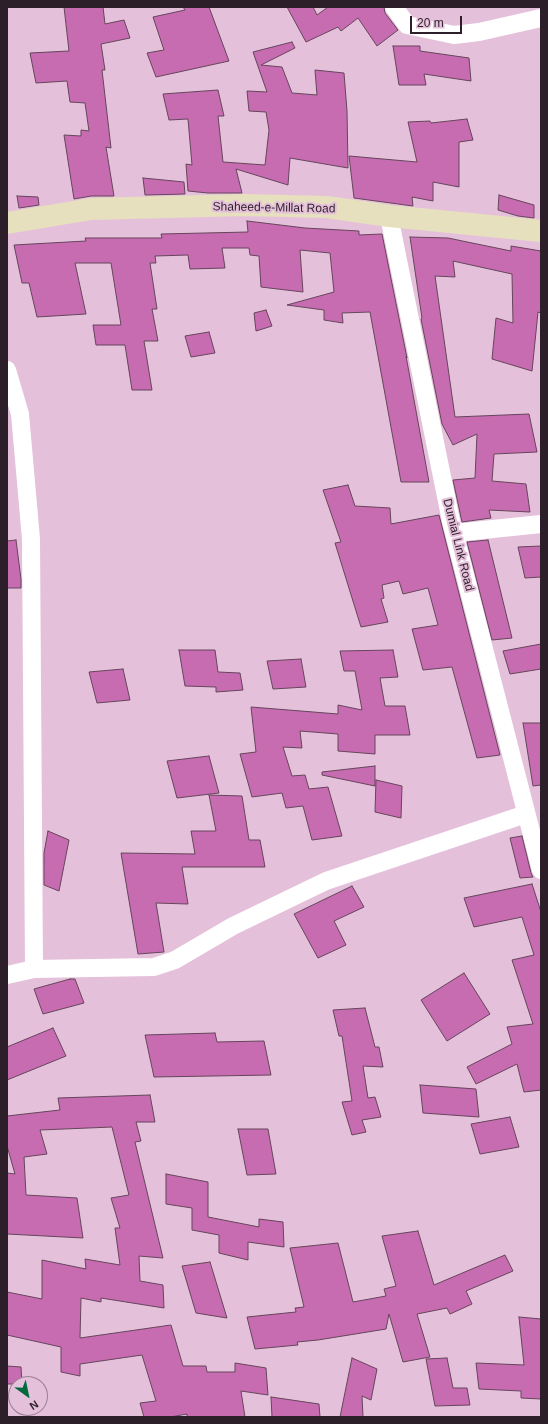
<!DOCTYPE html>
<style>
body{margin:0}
#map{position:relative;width:548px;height:1424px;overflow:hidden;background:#e5c0da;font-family:Arial,sans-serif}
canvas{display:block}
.frame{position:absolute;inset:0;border:8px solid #2d1f29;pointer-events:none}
.north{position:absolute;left:8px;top:1376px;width:40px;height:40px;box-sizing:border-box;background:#e5c0da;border:1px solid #9b8093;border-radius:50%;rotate:147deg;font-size:11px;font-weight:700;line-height:16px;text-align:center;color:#2d1f29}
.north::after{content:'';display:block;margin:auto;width:14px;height:18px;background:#01693e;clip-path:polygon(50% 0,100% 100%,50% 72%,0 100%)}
.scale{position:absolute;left:410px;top:16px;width:52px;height:18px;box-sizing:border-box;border:2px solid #2d1f29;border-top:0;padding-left:5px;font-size:12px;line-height:14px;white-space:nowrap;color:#2d1f29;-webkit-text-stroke:3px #e5c0da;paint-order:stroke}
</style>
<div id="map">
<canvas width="548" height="1424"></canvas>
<div class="frame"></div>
<div class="north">N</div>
<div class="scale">20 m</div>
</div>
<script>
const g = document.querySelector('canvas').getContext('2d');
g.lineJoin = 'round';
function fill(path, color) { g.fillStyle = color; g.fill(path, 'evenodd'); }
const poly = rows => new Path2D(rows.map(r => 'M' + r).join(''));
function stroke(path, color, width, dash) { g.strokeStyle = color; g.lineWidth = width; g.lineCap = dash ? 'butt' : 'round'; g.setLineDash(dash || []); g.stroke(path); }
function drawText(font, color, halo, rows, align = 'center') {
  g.font = font + ' Arial,sans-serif'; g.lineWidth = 4; g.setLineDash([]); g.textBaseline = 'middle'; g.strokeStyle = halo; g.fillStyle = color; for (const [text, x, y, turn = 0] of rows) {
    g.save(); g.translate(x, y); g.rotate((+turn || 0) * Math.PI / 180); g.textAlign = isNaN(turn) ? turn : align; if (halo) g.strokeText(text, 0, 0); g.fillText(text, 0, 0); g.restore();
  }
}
const building = poly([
 [64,7,103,7,105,24,124,20,130,38,101,44,105,70,102,70,111,148,106,147,114,196,91,196,74,199,64,135,81,136,81,130,89,131,85,103,70,102,67,81,36,83,30,53,69,51,64,7],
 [183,7,209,7,229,61,156,77,147,53,164,50,153,17,185,10,183,7],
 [287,7,313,7,317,15,328,7,384,7,385,13,398,30,377,46,358,18,341,31,338,27,306,42,287,7],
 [292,42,295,48,261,65,282,67,292,93,317,95,315,70,344,73,347,111,348,168,290,158,288,185,236,169,242,193,208,193,188,191,186,164,192,165,188,119,169,120,163,94,218,90,224,116,218,116,223,162,265,165,269,130,266,112,249,111,247,91,267,92,253,52,292,42],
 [393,46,420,46,420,51,469,58,471,81,424,74,426,85,399,85,393,46],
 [467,119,473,140,459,142,459,187,433,182,433,201,412,197,413,206,354,198,349,156,417,162,408,122,430,121,431,123,467,119],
 [143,178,184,182,185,194,145,195,143,178],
 [499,195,534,205,534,218,518,216,498,210,499,195],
 [17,196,38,197,39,205,19,208,17,196],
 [247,221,305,228,359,231,359,235,382,234,407,358,406,356,429,482,401,482,370,312,342,313,343,323,324,320,324,310,287,305,334,292,330,253,300,250,303,292,261,287,259,256,250,255,249,248,222,248,225,268,190,269,188,255,155,256,156,263,150,263,157,309,152,309,158,341,144,341,152,390,132,390,125,345,96,345,93,325,121,325,111,263,75,263,86,314,37,317,29,283,22,283,14,245,86,241,85,238,162,238,161,234,248,232,247,221],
 [410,237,448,238,511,251,511,246,541,251,541,313,538,312,532,371,492,359,496,318,513,323,512,274,453,261,455,277,435,276,455,417,529,414,537,452,494,454,492,481,526,484,530,512,489,510,491,518,462,522,453,480,475,478,477,434,453,445,442,424,421,319,422,318,410,237],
 [266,310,272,326,256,331,254,313,266,310],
 [209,332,215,353,191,357,185,336,209,332],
 [348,485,355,506,390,508,391,524,439,515,500,755,477,758,452,667,423,670,412,629,438,625,428,588,403,594,399,581,382,585,384,598,381,599,388,622,361,627,335,543,341,542,323,490,348,485],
 [16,540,21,579,21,588,7,588,7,541,16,540],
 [488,540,512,638,492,640,467,542,488,540],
 [541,546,541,577,525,578,518,547,541,546],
 [541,644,541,669,510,674,503,651,541,644],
 [179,650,215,650,218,672,240,673,243,690,216,692,216,687,185,686,179,650],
 [393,650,398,677,380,678,385,706,405,706,410,735,375,735,375,754,338,751,338,734,300,731,302,748,283,747,292,776,305,775,309,789,328,787,342,836,312,840,303,806,286,808,282,793,252,797,240,754,256,752,251,707,338,714,338,705,362,710,355,671,344,671,340,651,393,650],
 [301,659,306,687,273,689,267,661,301,659],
 [123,669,130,700,97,703,89,672,123,669],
 [523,723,541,723,541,785,533,786,523,723],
 [209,756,219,793,177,798,167,761,209,756],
 [375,766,375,786,322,775,322,772,375,766],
 [376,780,402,786,401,818,375,812,376,780],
 [209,795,242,796,249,840,260,840,265,867,182,867,188,904,156,903,164,952,138,954,121,853,195,854,191,831,216,831,209,795],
 [48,831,69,840,59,891,44,885,44,853,48,831],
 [522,836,531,873,533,877,520,878,510,838,522,836],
 [532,884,541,912,541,1090,524,1092,517,1064,476,1084,467,1067,512,1044,507,1027,533,1024,512,960,534,955,522,917,474,927,464,898,532,884],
 [352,886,364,907,334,921,346,945,318,958,294,914,352,886],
 [464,973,490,1014,447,1041,421,1000,464,973],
 [70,979,75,979,84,1003,43,1014,34,989,70,979],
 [365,1008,375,1047,379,1047,383,1067,363,1066,368,1098,375,1097,381,1117,362,1120,366,1132,352,1135,342,1102,352,1101,342,1036,339,1036,333,1010,365,1008],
 [53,1028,66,1056,7,1080,7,1047,53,1028],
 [215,1033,217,1042,264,1041,271,1075,154,1077,145,1035,215,1033],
 [420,1085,476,1089,479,1117,423,1113,420,1085],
 [150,1095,155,1122,136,1122,141,1141,135,1142,163,1258,139,1256,140,1281,163,1285,164,1308,101,1298,101,1302,81,1298,80,1338,171,1325,183,1366,206,1366,207,1372,235,1372,235,1363,266,1368,268,1395,241,1391,245,1417,187,1417,187,1414,170,1417,144,1417,140,1403,156,1401,142,1355,80,1364,80,1376,61,1372,61,1347,7,1335,7,1292,42,1299,42,1260,86,1269,85,1259,120,1265,115,1228,120,1228,111,1198,129,1195,112,1127,40,1130,47,1154,24,1157,26,1195,77,1198,83,1238,7,1234,7,1173,15,1174,7,1146,7,1116,60,1110,58,1098,150,1095],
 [510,1117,519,1147,480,1154,471,1124,510,1117],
 [238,1129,268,1129,276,1174,247,1175,238,1129],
 [166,1174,208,1182,208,1217,259,1227,259,1219,283,1222,284,1247,248,1242,248,1260,219,1253,219,1235,192,1230,192,1208,166,1204,166,1174],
 [418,1231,434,1285,505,1255,513,1271,466,1291,472,1304,450,1314,447,1308,417,1314,430,1357,403,1362,389,1314,386,1329,318,1340,297,1342,298,1345,255,1349,247,1317,296,1312,295,1308,304,1307,290,1248,338,1243,353,1302,386,1296,384,1289,396,1286,382,1236,418,1231],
 [210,1262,227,1318,196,1313,182,1266,210,1262],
 [519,1317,541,1319,541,1399,521,1398,521,1391,479,1389,476,1363,524,1365,519,1317],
 [352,1358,377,1369,371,1400,362,1396,363,1417,340,1417,352,1358],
 [447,1358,453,1388,467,1388,470,1405,435,1406,426,1359,447,1358],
 [7,1366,21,1367,22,1384,7,1384,7,1366],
 [271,1397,319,1404,320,1417,272,1417,271,1397]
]);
fill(building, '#c86cb1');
stroke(building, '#64455b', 1);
stroke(poly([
 [394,7,407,25,454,35,479,32,541,18],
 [389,216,451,521,541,870],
 [7,370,20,414,31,539,34,969],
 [454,533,541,524],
 [7,975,34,969,154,967,175,960,233,926,326,881,526,814]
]), '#fff', 18);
stroke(poly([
 [7,223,91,209,245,205,327,207,389,216,541,231]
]), '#e7e0be', 22);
drawText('12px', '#2d1f29', '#e5c0da', [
 ["Shaheed-e-Millat Road",274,208,1],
 ["Dumial Link Road",458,545,76]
]);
</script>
